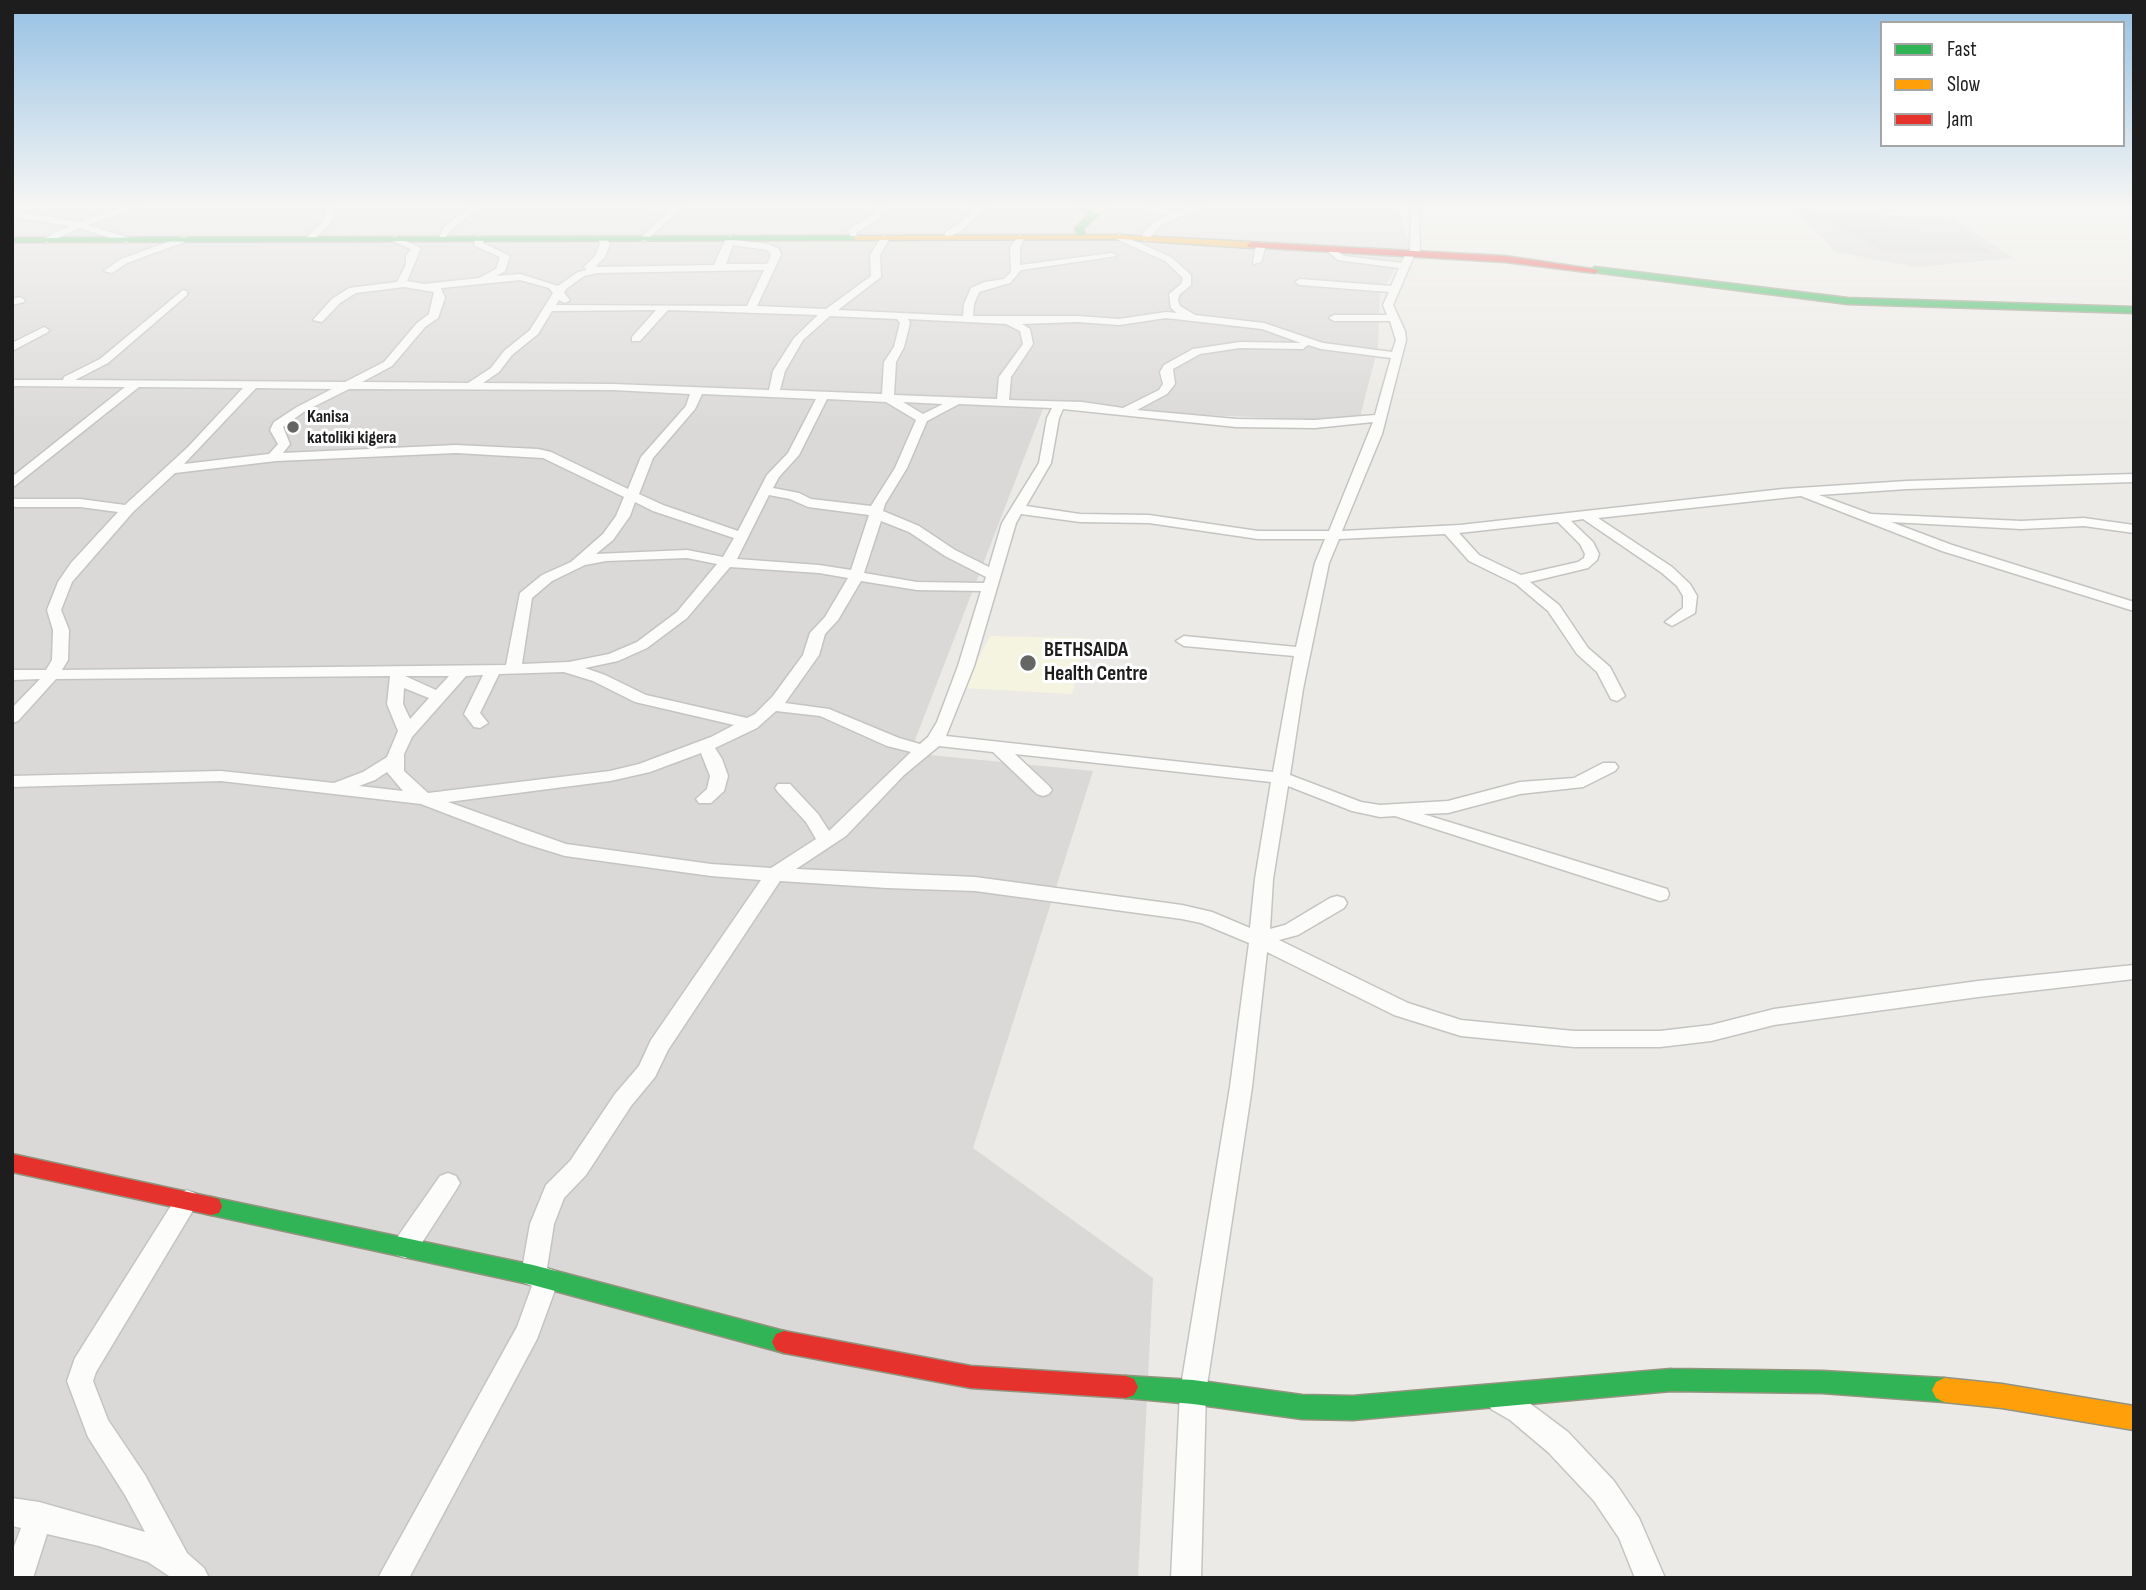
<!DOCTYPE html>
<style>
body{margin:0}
#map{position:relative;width:2146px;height:1590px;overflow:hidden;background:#eceae6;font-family:"Sofia Sans Condensed",sans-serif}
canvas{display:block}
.frame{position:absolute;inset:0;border:14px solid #1d1d1d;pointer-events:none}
.legend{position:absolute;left:1880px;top:21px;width:245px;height:126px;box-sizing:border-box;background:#fff;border:2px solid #a5a5a5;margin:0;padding:9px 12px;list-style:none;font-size:21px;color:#1d1d1d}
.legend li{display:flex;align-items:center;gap:14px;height:35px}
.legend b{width:35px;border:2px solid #a5a5a5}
</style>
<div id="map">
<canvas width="2146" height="1590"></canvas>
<div class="frame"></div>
<ul class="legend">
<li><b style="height:9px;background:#30b455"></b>Fast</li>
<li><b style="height:9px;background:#ff9f0a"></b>Slow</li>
<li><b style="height:9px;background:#e5322d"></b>Jam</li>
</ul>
</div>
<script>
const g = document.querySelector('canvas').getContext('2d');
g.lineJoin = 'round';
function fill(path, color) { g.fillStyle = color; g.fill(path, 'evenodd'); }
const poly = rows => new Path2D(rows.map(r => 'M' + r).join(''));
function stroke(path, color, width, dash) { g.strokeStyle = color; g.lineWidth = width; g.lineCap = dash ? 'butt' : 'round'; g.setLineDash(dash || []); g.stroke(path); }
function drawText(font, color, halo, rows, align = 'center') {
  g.font = font + ' "Sofia Sans Condensed",sans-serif'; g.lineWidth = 6; g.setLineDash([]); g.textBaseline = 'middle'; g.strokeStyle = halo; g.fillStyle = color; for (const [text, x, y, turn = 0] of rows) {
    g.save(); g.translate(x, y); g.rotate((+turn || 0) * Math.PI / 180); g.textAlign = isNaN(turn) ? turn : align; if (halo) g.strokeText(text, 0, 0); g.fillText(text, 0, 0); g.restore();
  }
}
fill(poly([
 [12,207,1397,207,1411,246,1380,293,1378,347,1359,421,1043,409,910,753,1093,771,973,1148,1153,1278,1138,1578,12,1578],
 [1792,207,1954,220,2014,258,1916,267,1835,252]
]), '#dbd9d7');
fill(poly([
 [990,636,1086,638,1072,694,963,688]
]), '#f5f4e1');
fill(poly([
 [1874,216,1890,227,1910,226,1921,233,1960,233,1993,253,1883,252,1858,235,1848,235,1822,217]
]), '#d2d0cd');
const street = poly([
 [125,207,137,207,88,225,129,238,131,240,126,243,80,228,47,243,42,240,44,238,70,226,12,217,12,211,79,222,125,207],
 [328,207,336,207,331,222,313,241,307,241,307,237,323,221,328,207],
 [470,207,479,207,450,231,443,241,437,241,444,227,470,207],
 [645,207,684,207,644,242,639,239,641,237,670,211,649,210,645,207],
 [876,207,884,207,879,218,856,233,858,240,852,240,848,230,872,215,876,207],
 [976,207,985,207,964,229,951,236,945,236,945,232,958,225,976,207],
 [1100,207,1111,207,1093,215,1089,212,1100,207],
 [1148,207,1178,212,1191,207,1202,207,1161,225,1146,242,1141,239,1144,232,1155,221,1170,215,1148,210,1148,207],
 [1411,207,1419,207,1420,254,1414,256,1393,305,1405,331,1406,340,1382,434,1342,531,1460,525,1783,489,1907,481,2134,474,2134,482,1907,489,1819,495,1871,514,2021,521,2084,518,2134,525,2134,533,2084,526,2021,529,1891,522,1952,545,2134,602,2134,611,1942,551,1801,496,1598,518,1672,567,1690,584,1697,596,1695,613,1672,626,1665,622,1683,608,1683,596,1677,586,1662,573,1583,519,1571,521,1593,542,1599,554,1597,560,1588,568,1530,582,1559,605,1588,648,1610,667,1625,696,1617,701,1611,699,1597,672,1577,654,1548,611,1516,584,1469,561,1445,534,1339,539,1329,563,1303,689,1290,775,1361,802,1380,805,1448,801,1520,782,1574,778,1603,763,1615,763,1618,767,1615,771,1583,787,1520,794,1448,813,1423,814,1667,889,1669,894,1667,899,1660,901,1395,816,1380,817,1352,811,1288,786,1273,879,1270,929,1285,925,1330,898,1337,896,1344,898,1347,903,1344,908,1298,935,1279,940,1408,1003,1461,1020,1574,1031,1660,1031,1711,1025,1774,1009,1978,981,2134,965,2134,979,1978,997,1774,1025,1711,1041,1660,1047,1574,1047,1461,1036,1394,1015,1267,952,1252,1087,1206,1392,1201,1578,1171,1578,1180,1392,1230,1087,1249,943,1201,923,1182,919,975,891,887,888,780,881,668,1050,655,1077,631,1106,586,1175,564,1198,554,1224,547,1268,556,1271,559,1279,537,1339,409,1578,378,1578,517,1327,532,1286,524,1283,521,1275,530,1224,546,1185,570,1161,615,1094,639,1066,651,1040,761,880,711,876,565,856,523,843,421,804,221,781,12,787,12,776,221,771,334,783,363,772,387,757,398,731,387,704,390,676,56,679,18,721,12,723,12,708,40,679,12,680,12,670,46,670,52,660,53,630,47,610,58,582,71,563,118,512,80,507,12,507,12,499,80,499,125,505,188,447,243,388,139,387,12,488,12,477,125,387,12,386,12,380,63,380,64,377,100,359,183,290,187,291,187,295,108,363,75,380,345,382,384,362,417,323,429,314,434,292,404,287,356,293,340,303,322,322,313,320,332,299,349,288,397,282,406,265,406,256,411,249,392,241,392,237,395,236,421,248,407,281,424,284,479,278,496,269,500,257,475,246,474,239,479,236,484,239,483,243,510,256,505,271,496,276,520,274,558,286,578,272,587,270,584,267,595,256,600,244,598,238,604,238,610,243,605,257,596,266,598,267,714,265,726,238,731,235,735,240,768,244,779,249,781,255,757,306,826,309,871,276,870,255,882,236,885,235,890,238,880,255,881,277,838,310,963,316,964,304,971,288,985,282,1004,279,1011,272,1010,247,1020,234,1025,237,1020,247,1020,265,1112,253,1117,256,1021,270,1010,283,979,292,974,304,973,316,1077,316,1119,319,1166,312,1177,313,1171,308,1169,294,1181,284,1183,278,1165,261,1116,239,1116,235,1119,234,1171,257,1191,275,1191,285,1179,295,1178,301,1180,306,1195,315,1264,323,1323,343,1392,352,1396,340,1390,321,1334,321,1329,318,1334,315,1387,315,1383,305,1389,292,1300,285,1295,282,1300,279,1391,286,1399,268,1338,260,1325,249,1330,246,1344,256,1401,263,1407,252,1410,251,1411,207],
 [733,245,767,250,771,255,767,264,726,264,733,245],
 [764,270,747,306,556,305,559,300,565,303,570,300,564,293,566,289,584,276,597,273,764,270],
 [520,280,549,288,553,293,530,330,504,351,491,368,468,383,362,382,392,366,425,327,438,318,445,298,441,288,520,280],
 [656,310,632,337,632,341,640,341,668,310,818,315,794,338,773,371,769,390,613,384,483,383,499,372,512,355,538,334,552,311,656,310],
 [830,316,897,319,900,323,894,347,884,362,882,394,780,390,785,371,803,340,830,316],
 [1166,318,1262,329,1301,343,1240,342,1193,349,1164,365,1160,372,1163,384,1159,390,1123,408,1082,402,1009,400,1011,377,1033,344,1030,329,1022,324,1077,322,1119,325,1166,318],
 [908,319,1006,324,1020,331,1023,344,999,377,997,399,894,395,896,362,904,347,910,323,908,319],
 [1308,345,1321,349,1391,358,1375,415,1315,420,1236,419,1137,410,1167,394,1175,384,1173,369,1200,354,1240,348,1303,349,1308,345],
 [256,388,332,389,297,407,274,422,270,430,278,444,269,454,184,464,256,388],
 [349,389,613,390,690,394,686,406,641,457,628,489,551,452,538,449,456,445,283,453,290,444,283,427,305,411,349,389],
 [702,394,816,399,788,453,767,475,738,531,663,505,639,494,653,458,695,409,702,394],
 [827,399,886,402,916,420,895,468,871,506,811,499,799,493,773,488,779,477,799,455,827,399],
 [903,402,943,404,923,414,903,402],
 [959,404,1052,408,1047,418,1039,463,1002,523,989,567,955,550,919,526,883,511,885,504,907,468,927,421,959,404],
 [1063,409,1236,427,1315,428,1373,422,1329,531,1258,531,1149,515,1080,514,1026,506,1051,463,1059,418,1063,409],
 [456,453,543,458,624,497,616,516,603,534,571,562,542,575,520,593,506,665,62,670,68,660,69,630,61,610,72,582,133,512,175,473,276,461,456,453],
 [769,495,790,499,808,507,869,515,851,570,819,565,737,559,769,495],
 [635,502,653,511,734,538,723,557,687,550,596,554,613,540,630,516,635,502],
 [1021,514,1080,522,1149,523,1258,539,1325,539,1315,563,1296,647,1184,636,1176,641,1184,646,1294,656,1273,772,946,736,974,666,1016,523,1021,514],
 [881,521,909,532,945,556,986,577,984,583,917,582,864,573,881,521],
 [1558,522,1580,544,1585,554,1584,558,1578,562,1521,575,1479,555,1459,533,1558,522],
 [687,558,717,564,677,612,637,642,609,654,569,662,522,664,532,598,552,581,585,565,606,561,687,558],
 [730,567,819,573,848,578,825,617,810,633,803,655,773,696,755,714,747,718,646,695,605,675,585,668,618,661,647,648,687,618,730,567],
 [861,581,917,590,981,591,958,666,937,722,928,737,920,744,899,738,829,709,785,703,819,655,825,634,838,620,861,581],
 [564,672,593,681,635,702,734,725,711,737,639,764,610,771,428,793,404,771,404,754,412,737,466,676,483,675,464,714,474,727,480,728,488,723,480,713,499,674,564,672],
 [405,676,449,676,436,690,405,676],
 [404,688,429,698,410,719,403,704,404,688],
 [776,711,820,716,887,746,911,752,829,831,818,814,790,784,778,784,775,788,778,792,806,822,816,839,771,868,711,864,566,844,448,802,610,781,650,772,701,753,710,776,707,789,696,799,699,803,711,803,724,791,728,776,722,759,715,748,757,728,776,711],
 [939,746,993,752,1037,794,1043,796,1049,794,1052,790,1049,786,1015,754,1271,782,1255,879,1250,928,1212,912,1182,905,975,877,796,869,846,836,904,775,939,746],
 [387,772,403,791,359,786,375,780,387,772],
 [184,236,189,239,187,241,127,263,112,273,104,271,121,259,184,236],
 [1261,242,1266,245,1261,262,1253,264,1256,245,1261,242],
 [20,297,25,300,24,302,12,305,12,299,20,297],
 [44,327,49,330,48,332,12,351,12,343,44,327],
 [448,1173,456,1176,460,1183,456,1190,414,1255,405,1258,396,1255,393,1247,396,1239,440,1176,448,1173],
 [187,1190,195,1193,199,1200,195,1207,96,1372,93,1381,108,1420,145,1475,187,1553,204,1568,209,1578,172,1578,148,1562,99,1546,47,1534,33,1578,12,1578,12,1552,21,1528,12,1526,12,1498,39,1502,145,1532,125,1495,88,1437,67,1381,75,1358,179,1193,187,1190],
 [1500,1387,1528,1402,1568,1432,1614,1481,1639,1518,1665,1578,1635,1578,1619,1538,1594,1501,1548,1452,1510,1420,1491,1409,1487,1400,1491,1391,1500,1387]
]);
const fast = poly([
 [1078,207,1087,207,1098,215,1083,229,1086,236,1082,238,1078,236,1075,228,1089,215,1078,207],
 [860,236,861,238,857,240,12,242,12,238,860,236],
 [1595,267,1848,298,2134,307,2134,313,1848,304,1592,272,1591,270,1595,267],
 [211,1197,533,1265,784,1331,792,1334,796,1342,792,1350,784,1353,533,1285,211,1215,203,1213,200,1206,203,1199,211,1197],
 [1671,1369,1822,1371,1944,1378,1952,1382,1956,1390,1952,1398,1944,1402,1822,1393,1671,1391,1353,1420,1302,1419,1193,1404,1126,1398,1118,1395,1114,1387,1118,1379,1126,1376,1193,1380,1302,1395,1353,1396,1671,1369]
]);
const slow = poly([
 [1119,235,1251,242,1255,245,1251,248,1119,239,857,240,853,238,857,236,1119,235],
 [1944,1378,2002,1384,2134,1406,2134,1430,2002,1408,1944,1402,1936,1398,1932,1390,1936,1382,1944,1378]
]);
const jam = poly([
 [1251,242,1505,256,1599,270,1595,273,1505,262,1248,247,1247,245,1251,242],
 [12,1154,211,1197,219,1199,222,1206,219,1213,211,1215,12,1172,12,1154],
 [784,1331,971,1366,1126,1376,1134,1379,1138,1387,1134,1395,1126,1398,971,1388,784,1353,776,1350,772,1342,776,1334,784,1331]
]);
stroke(street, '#c4c4c2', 3);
stroke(fast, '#92947f', 3);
stroke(slow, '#92947f', 3);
stroke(jam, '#92947f', 3);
fill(street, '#fcfcfb');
fill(fast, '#30b455');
fill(slow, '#ff9f0a');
fill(jam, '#e5322d');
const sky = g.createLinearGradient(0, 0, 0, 429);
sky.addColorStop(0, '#96c1e4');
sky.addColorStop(0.48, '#f6f6f4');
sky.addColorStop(1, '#f6f6f400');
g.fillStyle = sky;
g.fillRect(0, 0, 2146, 429);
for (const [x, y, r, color] of [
 [293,427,7,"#656563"],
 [1028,663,9,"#656563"]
]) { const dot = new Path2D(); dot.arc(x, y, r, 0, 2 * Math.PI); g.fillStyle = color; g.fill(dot); stroke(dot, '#fff', 2.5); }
drawText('bold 18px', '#1d1d1d', '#fff', [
 ["Kanisa",307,417],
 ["katoliki kigera",307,438]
], 'left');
drawText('bold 21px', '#1d1d1d', '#fff', [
 ["BETHSAIDA",1044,651],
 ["Health Centre",1044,675]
], 'left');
</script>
